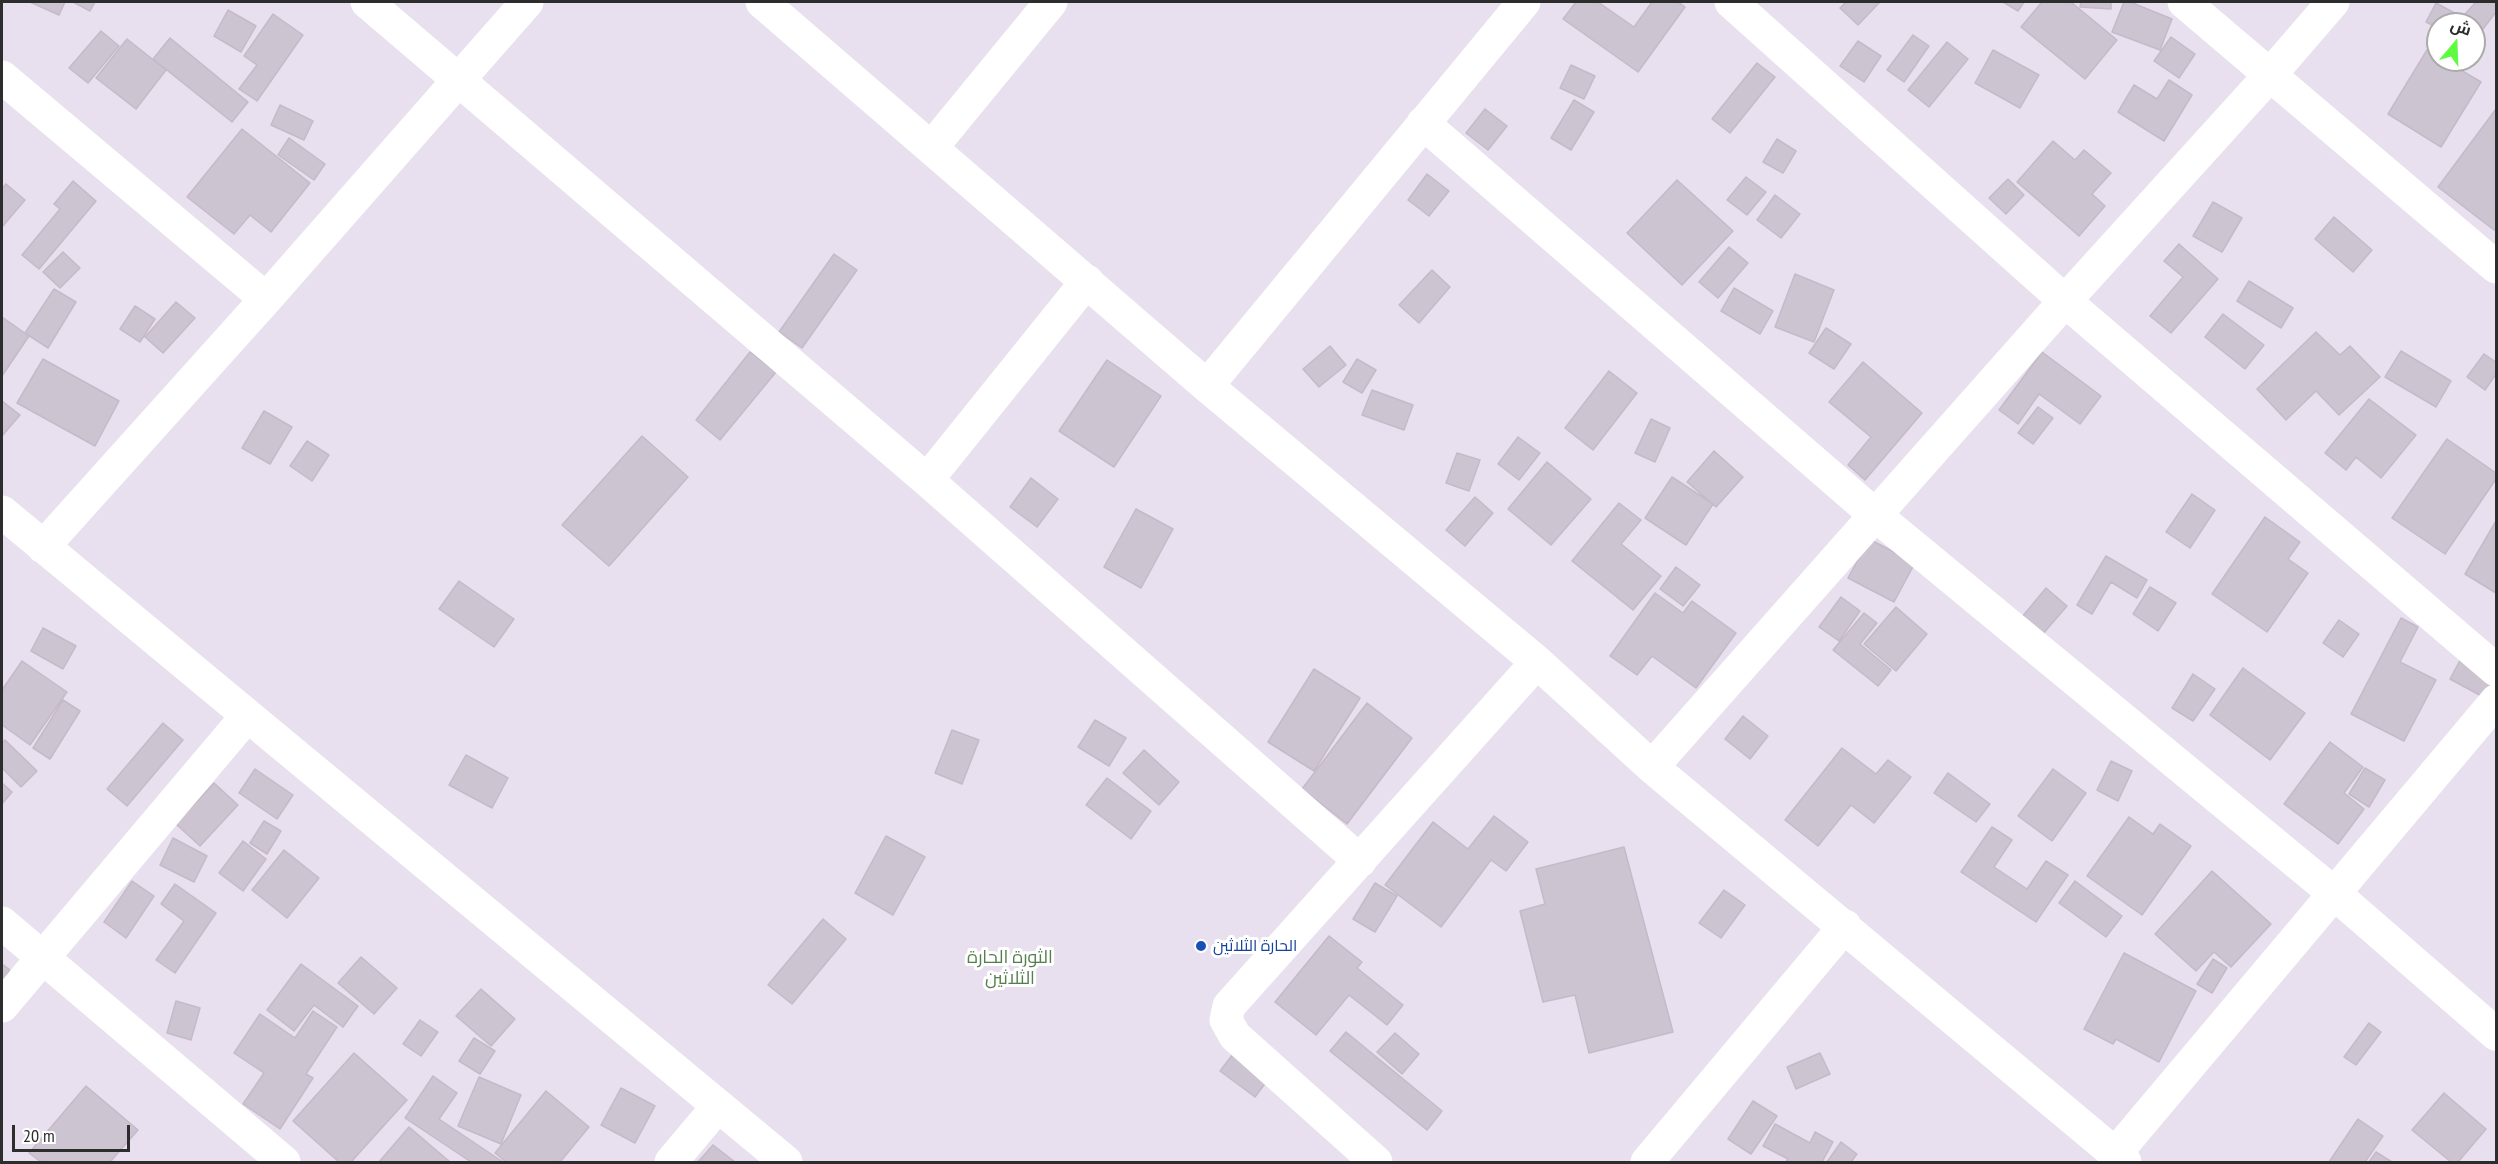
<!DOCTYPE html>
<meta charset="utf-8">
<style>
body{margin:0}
#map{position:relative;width:2498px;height:1164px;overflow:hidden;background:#e8e0ee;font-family:"PT Sans Narrow",Cairo,sans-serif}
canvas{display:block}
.frame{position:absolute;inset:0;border:3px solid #2d2d2d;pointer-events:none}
.north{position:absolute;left:2426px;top:12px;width:60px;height:60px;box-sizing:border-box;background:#fff;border:2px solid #ababab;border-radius:50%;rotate:19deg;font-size:16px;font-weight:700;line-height:24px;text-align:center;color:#2d2d2d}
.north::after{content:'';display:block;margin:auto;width:21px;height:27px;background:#5efb40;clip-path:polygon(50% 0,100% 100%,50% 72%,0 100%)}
.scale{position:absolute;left:12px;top:1125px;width:118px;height:27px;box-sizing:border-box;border:3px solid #2d2d2d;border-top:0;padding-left:8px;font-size:18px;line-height:21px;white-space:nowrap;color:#2d2d2d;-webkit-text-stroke:4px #fff;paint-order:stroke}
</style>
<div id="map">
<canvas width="2498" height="1164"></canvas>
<div class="frame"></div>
<div class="north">ش</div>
<div class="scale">20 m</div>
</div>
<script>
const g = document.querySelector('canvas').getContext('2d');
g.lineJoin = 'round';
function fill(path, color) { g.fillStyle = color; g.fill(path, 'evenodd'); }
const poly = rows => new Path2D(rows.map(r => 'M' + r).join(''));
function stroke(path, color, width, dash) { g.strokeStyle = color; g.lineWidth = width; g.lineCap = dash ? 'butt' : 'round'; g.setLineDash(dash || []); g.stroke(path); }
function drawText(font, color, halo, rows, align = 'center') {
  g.font = font + ' "PT Sans Narrow",Cairo,sans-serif'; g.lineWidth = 6; g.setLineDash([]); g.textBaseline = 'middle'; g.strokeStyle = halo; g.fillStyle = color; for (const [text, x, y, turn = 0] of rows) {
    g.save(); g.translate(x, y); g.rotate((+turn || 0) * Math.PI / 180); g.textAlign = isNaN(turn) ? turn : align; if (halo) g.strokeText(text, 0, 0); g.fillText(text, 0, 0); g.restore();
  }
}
const building = poly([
 [30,2,65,2,59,15,30,2],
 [73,2,95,2,90,11,73,2],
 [1576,2,1598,2,1634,27,1652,2,1678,2,1685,7,1638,72,1563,19,1576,2],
 [1846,2,1880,2,1858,25,1840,8,1846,2],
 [2003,2,2024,2,2018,11,2003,2],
 [2042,2,2071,2,2117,40,2085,79,2021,27,2042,2],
 [2081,2,2111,2,2111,9,2080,7,2081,2],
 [2124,2,2130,2,2172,19,2160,50,2112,32,2124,2],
 [2476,2,2494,2,2496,3,2496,12,2483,29,2465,14,2476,2],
 [2436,3,2473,23,2472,24,2438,24,2438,28,2426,22,2436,3],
 [228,10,256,26,241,52,214,36,228,10],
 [273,14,303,35,257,101,239,89,257,65,244,56,273,14],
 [101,31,119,46,88,83,69,68,101,31],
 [1913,35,1929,46,1904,82,1887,70,1913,35],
 [2171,37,2195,54,2179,78,2154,61,2171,37],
 [170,38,248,102,232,122,153,59,170,38],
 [127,39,166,70,136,109,96,78,127,39],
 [1858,41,1881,56,1864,82,1840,66,1858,41],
 [1947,42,1968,59,1929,107,1908,90,1947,42],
 [1993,50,2039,75,2020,108,1975,83,1993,50],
 [2427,50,2438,56,2438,60,2444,60,2481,82,2441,147,2388,114,2427,50],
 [1757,63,1775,77,1730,133,1712,119,1757,63],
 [1571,65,1595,76,1584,99,1560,88,1571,65],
 [2169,80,2192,95,2164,141,2118,112,2134,85,2157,99,2169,80],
 [1574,100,1594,112,1571,150,1551,138,1574,100],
 [280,105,313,121,304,140,271,125,280,105],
 [1485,109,1507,126,1488,150,1466,133,1485,109],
 [2496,109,2496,227,2494,230,2438,187,2496,109],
 [242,129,310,183,271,232,250,215,234,234,187,197,242,129],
 [289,138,325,164,314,180,278,155,289,138],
 [1777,139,1796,151,1783,173,1763,162,1777,139],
 [2053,141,2075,160,2084,150,2111,173,2092,194,2105,206,2079,236,2017,182,2053,141],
 [1427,174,1449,191,1429,216,1408,200,1427,174],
 [1746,177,1766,192,1747,215,1727,200,1746,177],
 [2008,179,2024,195,2006,214,1989,198,2008,179],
 [1677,180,1733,231,1682,285,1627,233,1677,180],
 [73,181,96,201,39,269,22,255,60,209,54,204,73,181],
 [6,184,25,200,2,227,2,189,6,184],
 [1775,195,1800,214,1781,238,1757,220,1775,195],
 [2213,202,2242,218,2222,252,2193,236,2213,202],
 [2334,217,2372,250,2353,272,2315,239,2334,217],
 [2179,244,2218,279,2171,333,2150,316,2183,277,2164,261,2179,244],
 [1729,247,1748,263,1718,298,1699,282,1729,247],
 [63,252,80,268,60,288,43,272,63,252],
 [834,254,857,270,802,348,779,332,834,254],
 [1432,270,1450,287,1419,323,1399,305,1432,270],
 [1795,274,1834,290,1814,342,1775,327,1795,274],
 [2249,281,2293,308,2281,328,2237,301,2249,281],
 [1734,288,1773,311,1760,334,1721,311,1734,288],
 [54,289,76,302,48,348,25,333,54,289],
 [176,302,195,318,163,353,145,337,176,302],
 [135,306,155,319,140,342,120,329,135,306],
 [2223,314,2264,345,2245,369,2205,337,2223,314],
 [2,317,29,336,2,376,2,317],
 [1826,328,1851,344,1834,369,1809,353,1826,328],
 [2316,332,2340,355,2350,346,2380,377,2339,415,2316,391,2286,420,2257,389,2316,332],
 [1330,346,1346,365,1319,387,1303,369,1330,346],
 [2401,351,2451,381,2436,407,2385,377,2401,351],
 [750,352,776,372,720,440,696,420,750,352],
 [2042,352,2101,396,2080,424,2039,394,2018,424,1999,410,2042,352],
 [2484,354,2496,362,2496,374,2485,390,2467,377,2484,354],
 [43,359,119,401,95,446,17,403,43,359],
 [1357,359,1376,370,1362,393,1343,382,1357,359],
 [1107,360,1161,396,1114,467,1059,431,1107,360],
 [1863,362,1922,413,1865,480,1848,465,1871,437,1829,402,1863,362],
 [1609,371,1637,393,1593,450,1565,428,1609,371],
 [1372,390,1413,405,1404,430,1362,415,1372,390],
 [2369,399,2416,435,2381,478,2356,457,2346,470,2325,453,2369,399],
 [2,401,20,415,2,436,2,401],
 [2038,407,2053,418,2033,444,2018,433,2038,407],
 [264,411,292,427,270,464,242,448,264,411],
 [1651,419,1670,428,1655,462,1635,453,1651,419],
 [642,436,688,477,609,566,562,525,642,436],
 [1518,437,1540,453,1519,480,1498,464,1518,437],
 [2447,439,2496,473,2496,479,2445,554,2392,518,2447,439],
 [307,441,329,455,312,481,290,466,307,441],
 [1714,451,1743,477,1716,507,1687,482,1714,451],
 [1457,453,1480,460,1469,491,1446,483,1457,453],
 [1547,462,1591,499,1551,545,1508,509,1547,462],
 [1672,477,1713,504,1686,545,1645,518,1672,477],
 [1031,478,1058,499,1037,527,1010,507,1031,478],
 [2192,494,2215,510,2190,548,2166,532,2192,494],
 [1475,497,1493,513,1465,546,1446,530,1475,497],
 [1619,503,1641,520,1621,544,1661,576,1633,610,1572,561,1619,503],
 [1136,509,1173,529,1141,588,1104,567,1136,509],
 [2265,517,2300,542,2288,559,2308,573,2267,632,2212,594,2265,517],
 [2496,521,2496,593,2465,574,2496,521],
 [1869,539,1915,563,1894,602,1848,578,1869,539],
 [2106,556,2147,580,2137,598,2111,582,2092,614,2077,605,2106,556],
 [1676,567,1700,585,1683,606,1660,589,1676,567],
 [459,581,514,619,494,647,439,609,459,581],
 [2150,587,2176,603,2158,631,2133,614,2150,587],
 [2046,588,2067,606,2042,635,2022,617,2046,588],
 [1655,593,1683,613,1692,601,1736,633,1696,688,1652,656,1637,675,1610,656,1655,593],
 [1841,597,1860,611,1839,641,1819,627,1841,597],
 [1896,607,1927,634,1896,671,1864,644,1896,607],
 [1864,613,1877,623,1860,644,1891,670,1878,686,1833,650,1864,613],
 [2401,618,2418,627,2400,662,2436,680,2404,741,2351,714,2401,618],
 [2339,620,2359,634,2343,657,2323,643,2339,620],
 [43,628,76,646,63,669,31,651,43,628],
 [2464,653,2496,677,2485,698,2450,679,2464,653],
 [22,661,67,692,30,745,2,725,2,690,22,661],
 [2243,668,2305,713,2270,760,2210,715,2243,668],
 [1314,669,1360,698,1314,771,1268,742,1314,669],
 [2193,674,2215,689,2193,721,2172,708,2193,674],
 [63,700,80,711,50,759,33,748,63,700],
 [1367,703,1412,738,1347,824,1302,789,1367,703],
 [1743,716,1768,736,1750,759,1725,739,1743,716],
 [1095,720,1126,738,1109,766,1078,747,1095,720],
 [163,723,183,740,127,806,107,789,163,723],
 [952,730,979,740,962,784,935,773,952,730],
 [5,740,37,771,21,787,2,768,2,743,5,740],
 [2330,742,2363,767,2344,793,2364,809,2338,844,2284,804,2330,742],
 [1842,748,1876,774,1888,760,1911,777,1874,823,1851,805,1818,846,1785,820,1842,748],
 [1144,750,1179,782,1159,805,1123,773,1144,750],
 [466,755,508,778,492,808,449,785,466,755],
 [2111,761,2132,771,2118,801,2097,790,2111,761],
 [2365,768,2385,780,2369,807,2349,794,2365,768],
 [255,769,293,795,277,819,239,793,255,769],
 [2053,769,2086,793,2052,841,2018,816,2053,769],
 [1948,773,1990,804,1976,822,1934,793,1948,773],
 [1107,778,1151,811,1131,839,1086,805,1107,778],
 [2,783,12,792,2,804,2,783],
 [214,783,238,805,200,846,176,824,214,783],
 [1494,816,1528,842,1506,871,1491,860,1441,927,1385,885,1433,822,1468,849,1494,816],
 [2129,817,2153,834,2160,824,2191,846,2142,915,2087,876,2129,817],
 [264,821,281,831,267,854,250,843,264,821],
 [1992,827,2012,840,1994,867,2027,889,2046,861,2068,875,2036,922,1961,872,1992,827],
 [886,836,925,857,893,915,855,893,886,836],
 [173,838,207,856,194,882,160,865,173,838],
 [243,841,266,859,243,891,219,873,243,841],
 [1624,847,1673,1032,1589,1053,1575,995,1543,1002,1520,911,1545,904,1536,869,1624,847],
 [284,850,319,878,287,918,252,890,284,850],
 [2212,871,2271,924,2231,967,2214,952,2196,971,2155,934,2212,871],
 [132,881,154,896,126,938,104,922,132,881],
 [2075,881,2122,916,2106,937,2059,903,2075,881],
 [1375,883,1397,896,1375,932,1353,919,1375,883],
 [175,884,216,913,175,973,156,960,184,921,161,904,175,884],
 [1724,890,1745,905,1721,938,1699,923,1724,890],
 [823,919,846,939,792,1004,768,985,823,919],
 [1329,936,1362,962,1357,968,1403,1005,1387,1025,1349,995,1316,1035,1275,1002,1329,936],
 [2124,953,2196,991,2159,1062,2116,1039,2113,1044,2084,1029,2124,953],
 [361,957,397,988,374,1014,338,983,361,957],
 [2213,959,2227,968,2212,993,2197,984,2213,959],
 [2,964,10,970,2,982,2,964],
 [301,964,358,1006,343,1027,314,1005,294,1031,267,1010,301,964],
 [481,989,515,1019,491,1046,456,1016,481,989],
 [176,1001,200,1008,191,1040,167,1033,176,1001],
 [313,1011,337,1027,306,1074,313,1078,280,1129,243,1104,264,1073,234,1053,260,1014,295,1038,313,1011],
 [420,1020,438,1032,421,1056,403,1044,420,1020],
 [2369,1023,2381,1032,2356,1065,2344,1057,2369,1023],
 [1346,1032,1442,1111,1427,1130,1330,1051,1346,1032],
 [1395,1033,1419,1054,1402,1074,1377,1052,1395,1033],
 [474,1038,495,1051,480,1074,459,1061,474,1038],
 [1239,1046,1273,1073,1255,1097,1220,1071,1239,1046],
 [354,1053,407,1100,351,1162,339,1162,293,1121,354,1053],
 [1820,1053,1830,1074,1796,1089,1787,1067,1820,1053],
 [433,1076,457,1093,439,1119,503,1162,471,1162,405,1118,433,1076],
 [479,1077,521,1095,501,1144,458,1126,479,1077],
 [86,1086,138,1130,110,1162,41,1162,29,1153,86,1086],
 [621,1088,655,1106,635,1143,601,1125,621,1088],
 [546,1091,589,1127,560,1162,506,1162,495,1153,546,1091],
 [2444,1093,2486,1129,2458,1162,2451,1162,2412,1130,2444,1093],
 [1753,1101,1777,1116,1751,1154,1728,1139,1753,1101],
 [2358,1119,2383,1136,2365,1162,2329,1162,2358,1119],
 [1775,1124,1810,1143,1815,1132,1833,1142,1822,1162,1786,1162,1788,1159,1763,1146,1775,1124],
 [409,1127,450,1162,379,1162,409,1127],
 [1841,1142,1857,1154,1851,1162,1827,1162,1841,1142],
 [713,1145,735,1162,698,1162,713,1145],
 [2376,1152,2392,1162,2369,1162,2376,1152]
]);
fill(building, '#ccc4d1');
stroke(building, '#c5b9ca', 1.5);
stroke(poly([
 [367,2,927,480,1360,861],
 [762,2,1207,386,1537,662,1652,767,2125,1162],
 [1731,2,2065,301,2496,670],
 [2184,2,2496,267],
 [2,77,266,299],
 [1423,123,1874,514,2335,894,2496,1034],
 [932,147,1051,2],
 [1207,386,1524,2],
 [927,480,1087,281],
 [2,512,786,1162],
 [43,547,266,299,527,2],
 [1652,767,2065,301,2270,75,2333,2],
 [2,923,284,1162],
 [2,1006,247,716],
 [2115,1154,2496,701],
 [671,1162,718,1106],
 [1376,1162,1235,1036,1226,1020,1229,1006,1537,662],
 [1647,1162,1845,926]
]), '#fff', 33);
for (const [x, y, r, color] of [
 [1201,946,6,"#1a4fb4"]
]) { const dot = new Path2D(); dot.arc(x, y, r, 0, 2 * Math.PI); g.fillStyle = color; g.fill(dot); stroke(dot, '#fff', 2); }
drawText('16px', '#164399', '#fff', [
 ["الحارة الثلاثين",1213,946]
], 'left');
drawText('18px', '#547f4c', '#fff', [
 ["الثورة الحارة",1010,958],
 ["الثلاثين",1010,979]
]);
</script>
